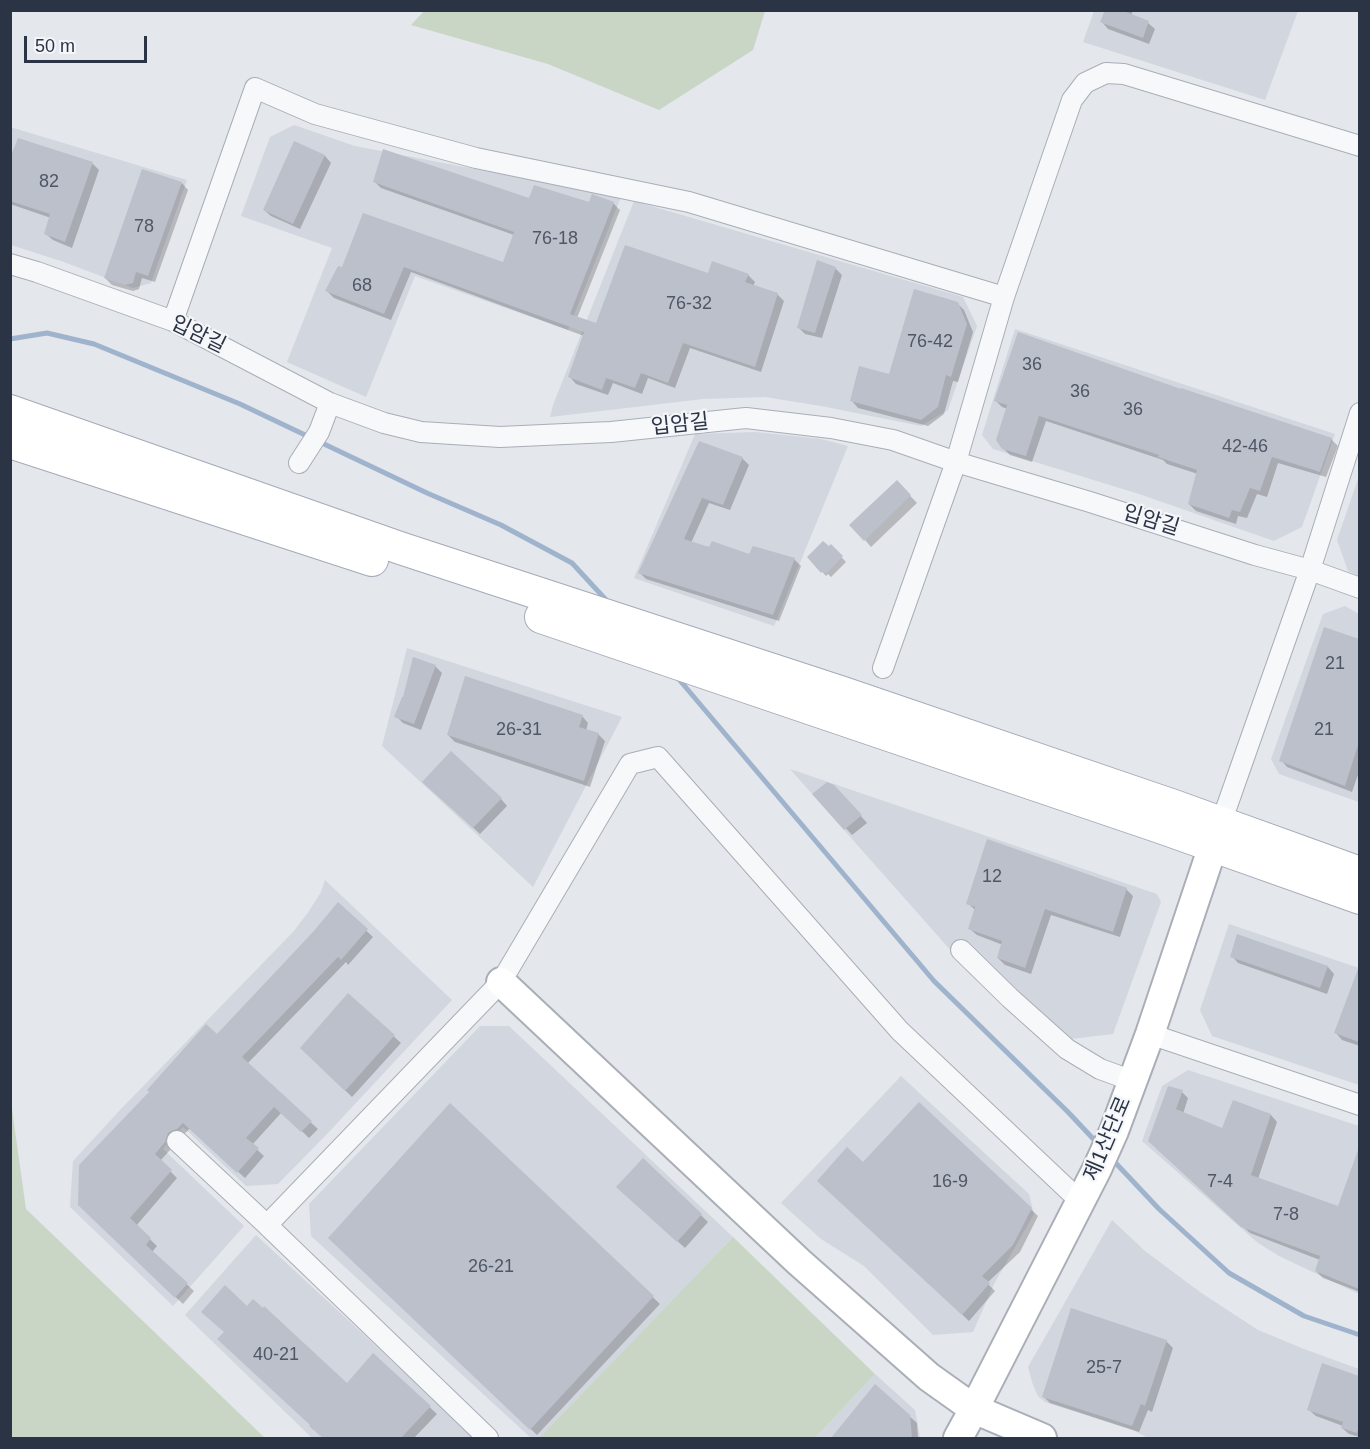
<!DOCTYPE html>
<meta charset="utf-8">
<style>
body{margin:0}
#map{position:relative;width:1370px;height:1449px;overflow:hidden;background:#e4e7ec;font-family:Helvetica,sans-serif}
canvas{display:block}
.frame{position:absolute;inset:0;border:12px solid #2b3445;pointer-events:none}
.scale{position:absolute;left:24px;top:36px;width:123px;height:27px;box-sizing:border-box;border:3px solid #2b3445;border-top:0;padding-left:8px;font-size:18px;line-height:21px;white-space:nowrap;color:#2b3445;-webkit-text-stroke:4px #f4f6f9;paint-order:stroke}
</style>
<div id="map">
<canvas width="1370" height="1449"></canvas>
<div class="frame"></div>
<div class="scale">50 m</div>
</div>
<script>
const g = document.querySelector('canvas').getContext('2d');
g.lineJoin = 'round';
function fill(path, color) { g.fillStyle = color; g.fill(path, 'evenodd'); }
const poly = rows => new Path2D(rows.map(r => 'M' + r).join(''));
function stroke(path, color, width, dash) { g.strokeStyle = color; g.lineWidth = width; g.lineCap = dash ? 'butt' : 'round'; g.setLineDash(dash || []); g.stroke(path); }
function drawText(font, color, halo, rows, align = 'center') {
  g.font = font + ' Helvetica,"Noto Sans KR",sans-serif'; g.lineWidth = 4.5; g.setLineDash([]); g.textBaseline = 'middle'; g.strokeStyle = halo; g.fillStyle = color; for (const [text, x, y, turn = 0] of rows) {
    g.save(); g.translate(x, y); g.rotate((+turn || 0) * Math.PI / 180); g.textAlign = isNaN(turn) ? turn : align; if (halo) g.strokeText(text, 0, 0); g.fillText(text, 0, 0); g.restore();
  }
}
fill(poly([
 [1094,11,1298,11,1265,100,1083,42],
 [294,125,355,146,621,197,568,330,415,276,366,397,287,362,332,248,241,216,270,137],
 [10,127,187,180,151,283,133,288,61,261,11,245],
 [634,201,963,297,977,326,948,410,921,426,821,406,765,397,703,399,550,417,553,405],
 [1015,329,1335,434,1302,527,1274,541,1139,494,993,449,982,435],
 [756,432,821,439,848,446,774,626,634,578,695,434],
 [1359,476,1359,576,1348,571,1337,540],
 [1345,606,1359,614,1359,802,1279,774,1271,759,1323,614],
 [407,648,622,717,533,887,382,746],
 [790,769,1157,894,1161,902,1113,1034,1071,1039,984,962,953,953],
 [325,880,452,1000,328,1133,278,1184,246,1186,183,1127,163,1149,244,1226,173,1306,70,1207,73,1161,120,1110,294,931,309,911,321,892],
 [1229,924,1359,968,1359,1085,1212,1036,1200,1010],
 [480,1026,509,1026,733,1237,539,1438,531,1438,311,1236,309,1204],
 [1188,1070,1359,1126,1359,1294,1279,1256,1258,1243,1142,1141,1162,1086],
 [901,1076,1029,1194,1034,1214,994,1284,973,1332,933,1335,864,1266,821,1239,781,1203],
 [1112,1220,1145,1251,1200,1292,1258,1330,1304,1349,1359,1369,1359,1438,1148,1438,1135,1431,1045,1402,1038,1396,1033,1385,1028,1367],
 [256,1235,375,1345,474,1438,312,1438,185,1315],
 [875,1374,915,1410,920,1438,815,1438]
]), '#d2d6de');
fill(poly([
 [425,10,765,10,765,11,753,50,659,110,548,64,411,25],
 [10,1095,26,1209,265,1438,11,1438],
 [733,1237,875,1374,815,1438,539,1438]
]), '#c9d6c5');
fill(poly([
 [1106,10,1133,10,1131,16,1148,23,1155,29,1149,44,1108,29,1102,22],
 [19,140,93,164,99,170,72,248,53,240,46,234,51,218,10,204,10,162],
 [295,143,325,156,331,163,300,229,271,216,264,210],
 [375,182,530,200,590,204,613,203,620,210,577,318,597,325,709,275,748,275,755,282,753,286,777,294,784,301,761,372,690,348,675,388,648,378,642,394,613,383,608,395,576,384,570,377,584,336,411,272,391,320,334,298,327,291,339,267,503,264,514,235,381,188],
 [182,183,188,190,155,282,142,278,139,289,133,291,112,285,105,278],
 [835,268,842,275,822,338,805,334,798,327],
 [957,303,964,310,973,332,958,382,953,381,944,414,928,426,858,408,852,401,890,375],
 [1182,391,1331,439,1338,446,1326,477,1278,463,1267,497,1257,494,1247,518,1238,516,1236,524,1196,511,1189,504,1198,474,1167,464,1163,460,1046,421,1032,462,1010,455,1003,448,1008,409,1002,407,995,400],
 [700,443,742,458,749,465,730,510,709,503,691,543,749,556,794,559,801,566,779,621,646,579,639,572],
 [897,482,917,503,871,547,865,540],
 [831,546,846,562,831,577,828,574,826,576,809,557,829,548],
 [1325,629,1360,640,1360,769,1352,792,1287,767,1281,760],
 [435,666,442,673,421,730,403,723,396,716],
 [582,716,588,723,586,731,598,734,605,741,590,787,455,742,448,735],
 [431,788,501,799,507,806,480,834],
 [841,793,867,823,852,835,815,794],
 [1126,889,1133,896,1120,937,1051,915,1031,974,1005,965,998,958,1003,945,977,935,970,929,975,910,968,903],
 [338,904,373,937,348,965,346,962,247,1064,318,1129,309,1138,282,1112,252,1145,264,1156,245,1178,190,1128,160,1161,177,1178,136,1226,157,1246,152,1252,194,1291,183,1304,79,1205,217,1036,314,933],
 [1232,956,1328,967,1334,974,1327,994,1238,963],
 [1358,974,1360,974,1360,1046,1342,1040,1336,1033],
 [348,995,401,1043,352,1097,302,1048],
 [1182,1092,1188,1098,1183,1114,1223,1130,1234,1102,1271,1115,1277,1122,1258,1179,1339,1208,1360,1150,1360,1292,1323,1278,1316,1271,1320,1260,1250,1233,1156,1148],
 [919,1104,1038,1216,1020,1252,987,1283,995,1291,969,1321,826,1187,863,1164],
 [450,1106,660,1304,537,1435,330,1238],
 [644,1160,708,1222,685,1248,625,1193],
 [247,1308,347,1385,373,1355,437,1414,414,1438,324,1438,311,1426],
 [1166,1341,1173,1348,1152,1412,1148,1410,1139,1432,1050,1403,1043,1396],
 [1323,1365,1360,1377,1360,1437,1349,1434,1342,1428,1343,1426,1316,1416,1309,1410],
 [875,1386,917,1423,918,1438,833,1438]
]), '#0003');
stroke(poly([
 [10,339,47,333,94,344,240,404,427,493,501,525,572,563,608,602],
 [677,677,934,981,1068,1112,1099,1145],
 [1111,1158,1159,1209,1229,1273,1304,1316,1360,1335]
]), '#9fb4cc', 5);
fill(poly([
 [1105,10,1121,10,1149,21,1143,38,1100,22],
 [18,138,93,162,65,242,44,234,50,214,10,201,10,158],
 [294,141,325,155,293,224,263,210],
 [383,149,529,198,534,185,589,202,592,194,614,202,570,314,596,323,625,245,708,273,712,261,749,274,745,282,778,293,755,367,683,343,668,383,641,373,635,388,606,378,602,390,568,377,584,332,404,267,384,314,325,291,338,266,342,267,363,213,503,262,514,232,373,182],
 [142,169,182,182,148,276,136,272,133,283,125,285,104,278],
 [817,260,836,267,815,333,797,328],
 [914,289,958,302,967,324,951,377,946,375,938,407,921,420,850,401,859,366,889,374],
 [1018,332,1181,389,1181,388,1332,438,1320,472,1272,457,1260,491,1250,488,1240,512,1232,510,1229,518,1188,504,1197,470,1158,457,1159,455,1039,416,1026,456,1002,449,996,440,1007,405,994,401],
 [699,441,743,457,723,505,702,498,684,539,709,547,712,541,749,554,753,546,795,558,773,615,638,573],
 [897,480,911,495,864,541,849,525],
 [823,541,829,546,831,544,843,556,826,574,823,571,821,573,807,557],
 [1324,627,1359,639,1359,742,1345,786,1279,761],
 [413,657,436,665,414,724,394,717,402,697,403,697],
 [465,676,583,715,579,727,599,733,584,781,447,735],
 [451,751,502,798,473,828,422,782],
 [827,782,834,785,862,815,844,830,812,794],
 [987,839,1127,888,1113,932,1045,909,1025,968,997,958,1002,941,968,929,975,907,966,904],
 [338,902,368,929,341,960,338,957,242,1057,312,1121,301,1132,274,1107,246,1138,259,1148,237,1173,183,1123,177,1129,173,1130,168,1133,165,1142,155,1154,172,1170,130,1218,151,1238,146,1245,188,1283,175,1298,78,1205,79,1165,149,1092,147,1090,206,1024,217,1034,313,932],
 [1237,934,1328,966,1320,988,1230,957],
 [1358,969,1359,969,1359,1042,1334,1033],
 [348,993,395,1035,345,1091,300,1048],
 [1168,1086,1183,1090,1176,1109,1222,1128,1233,1100,1271,1114,1251,1175,1338,1206,1358,1150,1359,1151,1359,1289,1315,1271,1320,1256,1241,1227,1148,1141],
 [919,1102,1032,1208,1013,1245,982,1276,990,1283,962,1315,817,1181,847,1147,863,1162],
 [450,1103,654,1296,530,1430,328,1238],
 [643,1158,702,1214,677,1242,616,1187],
 [225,1285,247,1306,253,1299,263,1308,264,1306,347,1383,373,1353,431,1406,401,1438,323,1438,309,1426,310,1425,217,1339,224,1332,201,1312],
 [1071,1308,1167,1340,1145,1406,1141,1404,1132,1426,1042,1397],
 [1322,1363,1359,1376,1359,1425,1357,1433,1341,1428,1343,1422,1307,1410],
 [875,1384,910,1415,912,1438,831,1438]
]), '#bbc0ca');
const street = poly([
 [10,264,37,272,173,321,330,403,384,423,421,432,500,437,565,434,611,432,746,418,831,428,893,440,956,462,1090,502,1255,555,1310,570,1360,588],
 [173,321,255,88,315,114,476,158,689,202,1004,297],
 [299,463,319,432,330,403],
 [883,668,956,462,1004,297,1072,100,1085,83,1106,73,1124,74,1360,146],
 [1221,823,1310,570,1360,413],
 [961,950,1010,998,1067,1049,1100,1069,1133,1081],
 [1150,1034,1360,1105],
 [177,1141,267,1225],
 [488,1438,267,1225,501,982,630,764,658,757,900,1031,1080,1201]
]);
const secondary = poly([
 [501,982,799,1262,929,1377,974,1409,1042,1438],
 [958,1438,974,1409,1097,1169,1114,1131,1150,1034,1220,825]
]);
const primary = poly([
 [10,411,400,548,843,693,1174,806,1360,873],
 [10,442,372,560],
 [541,617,1160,827,1360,898]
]);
stroke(street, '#a9aeb7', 22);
stroke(secondary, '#a9aeb7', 32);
stroke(primary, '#a3abb8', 34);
stroke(street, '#f7f8fa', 20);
stroke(secondary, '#fff', 28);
stroke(primary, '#fff', 32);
drawText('18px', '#4f5766', null, [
 ["82",49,182],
 ["78",144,227],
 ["76-18",555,239],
 ["68",362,286],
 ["76-32",689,304],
 ["76-42",930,342],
 ["36",1032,365],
 ["36",1080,392],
 ["36",1133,410],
 ["42-46",1245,447],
 ["21",1335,664],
 ["26-31",519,730],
 ["21",1324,730],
 ["12",992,877],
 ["16-9",950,1182],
 ["7-4",1220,1182],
 ["7-8",1286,1215],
 ["26-21",491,1267],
 ["40-21",276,1355],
 ["25-7",1104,1368]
]);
drawText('21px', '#2b3445', '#f4f6f9', [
 ["입암길",198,335,26],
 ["입암길",680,425,-6],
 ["입암길",1151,521,17],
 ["제1산단로",1108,1139,-67]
]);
</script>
